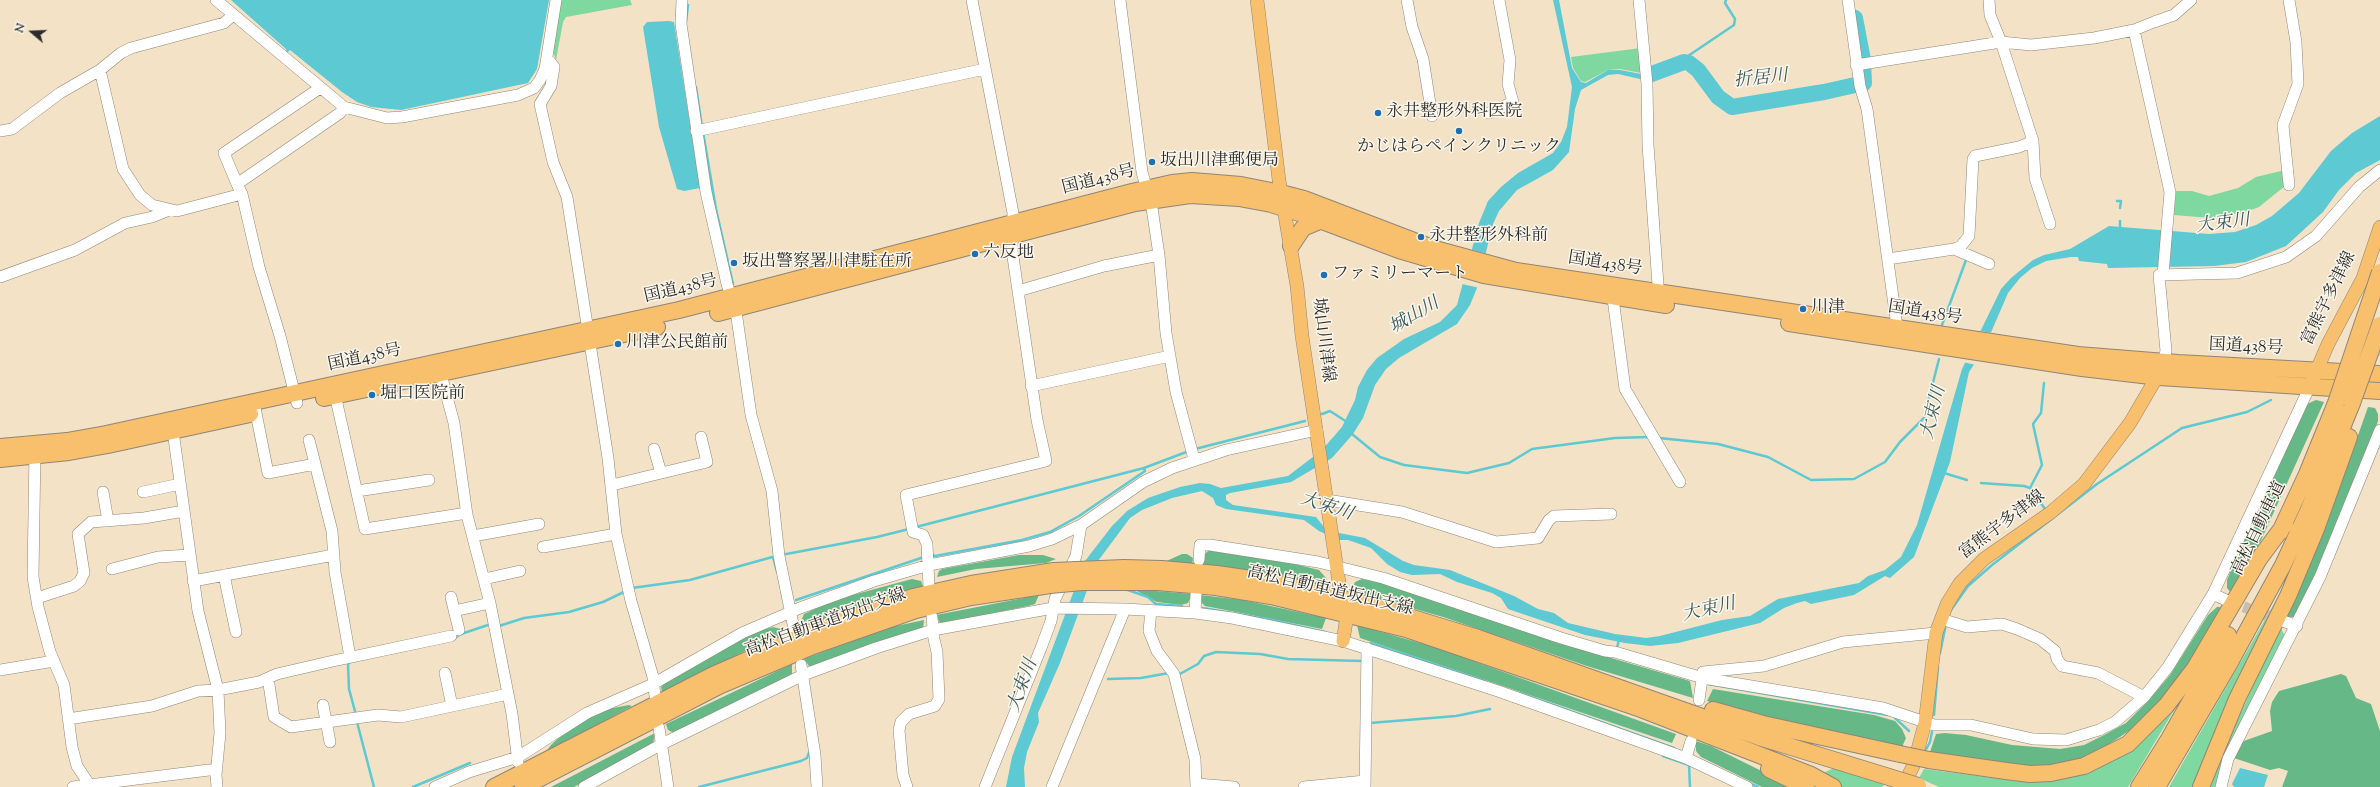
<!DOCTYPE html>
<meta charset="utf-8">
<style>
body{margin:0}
#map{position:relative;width:2380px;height:787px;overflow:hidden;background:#f3e2c6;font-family:"Sorts Mill Goudy",serif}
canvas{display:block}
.north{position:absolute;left:12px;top:12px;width:40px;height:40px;-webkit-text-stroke:3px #fbf7ec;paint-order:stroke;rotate:289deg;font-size:11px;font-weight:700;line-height:16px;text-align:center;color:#2b2b2b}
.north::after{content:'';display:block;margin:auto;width:14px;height:18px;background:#2b2b2b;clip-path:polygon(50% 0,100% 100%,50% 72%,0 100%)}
</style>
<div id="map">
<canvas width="2380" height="787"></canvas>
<div class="north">N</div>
</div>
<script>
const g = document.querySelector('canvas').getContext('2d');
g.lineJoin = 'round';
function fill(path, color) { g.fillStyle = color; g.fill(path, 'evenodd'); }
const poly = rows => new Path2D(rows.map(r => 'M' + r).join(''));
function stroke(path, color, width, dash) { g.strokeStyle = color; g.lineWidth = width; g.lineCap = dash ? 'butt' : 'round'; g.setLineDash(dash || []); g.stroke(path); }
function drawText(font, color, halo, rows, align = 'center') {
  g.font = font + ' "Sorts Mill Goudy","Noto Serif JP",serif'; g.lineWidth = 3; g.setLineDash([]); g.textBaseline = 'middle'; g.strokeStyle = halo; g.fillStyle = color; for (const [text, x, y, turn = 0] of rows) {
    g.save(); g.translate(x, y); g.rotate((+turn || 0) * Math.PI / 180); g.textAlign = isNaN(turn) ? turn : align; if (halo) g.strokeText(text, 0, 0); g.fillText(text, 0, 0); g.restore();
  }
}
fill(poly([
 [560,0,630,0,632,5,566,17,563,22,556,60,553,51],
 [1641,48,1641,73,1620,69,1608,70,1585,82,1581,81,1573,68,1571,57],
 [2285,170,2285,186,2259,207,2243,213,2211,218,2174,215,2176,191,2192,191,2209,196,2238,188,2256,177],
 [2278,597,2241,678,2196,787,2169,787],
 [2280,627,2284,634,2283,640,2223,759,2215,787,2210,787,2219,761],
 [2188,687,2128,787,1939,787,1919,778,1924,769,2024,782,2045,780,2084,772],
 [1834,768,1885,784,1882,787,1841,787,1821,774]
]), '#7ed89f');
fill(poly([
 [2316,400,2324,402,2258,547,2232,594,2227,588,2227,580,2237,556,2247,534,2254,531,2254,521,2307,404],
 [2368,407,2375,408,2378,414,2378,421,2364,460,2330,543,2296,617,2286,617,2332,509],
 [1210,549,1278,560,1319,570,1327,579,1328,586,1203,564,1205,554],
 [1182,554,1187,554,1193,558,1192,567,1160,564],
 [1019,555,1043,555,1056,559,1046,563,976,569,937,577,939,571,942,569],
 [912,579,921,581,923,586,802,626,801,621,804,614,834,600],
 [1362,579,1386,584,1594,653,1690,681,1693,698,1590,667,1443,617,1351,591,1355,582],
 [1137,591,1156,591,1192,594,1188,603,1181,605,1157,602],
 [1039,595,1035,604,1028,606,946,623,940,623,936,615],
 [1200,595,1243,600,1326,618,1322,629,1205,606,1202,603],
 [2217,607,2224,607,2189,662,2154,708,2138,725,2100,750,2081,759,2039,768,1929,755,1936,734,1945,733,1966,735,2012,745,2060,749,2084,745,2104,735,2126,723,2148,701,2170,675,2208,615],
 [924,620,923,629,814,666,809,666,804,659,887,628],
 [1357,625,1434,647,1676,734,1672,743,1360,638],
 [773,627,781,629,784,635,745,651,662,692,661,687,664,684,712,654,758,631],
 [792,664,792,676,674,733,668,730,666,724],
 [2341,674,2346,676,2356,698,2371,704,2380,731,2380,787,2282,787,2288,771,2279,768,2270,770,2234,758,2241,742,2272,731,2270,711,2272,702,2279,691],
 [1713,689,1874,715,1895,721,1902,729,1906,738,1902,747,1755,715,1707,701],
 [629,705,632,706,545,753,551,745,566,731,589,717,608,709],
 [655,733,653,744,649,748,574,787,551,787],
 [1696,741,1711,746,1794,787,1762,787,1701,757,1696,751]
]), '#66b886');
fill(poly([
 [231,0,549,0,537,69,528,83,401,110,371,107,357,102,342,92,290,50,287,53,286,49],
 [1553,0,1559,0,1572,68,1581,82,1586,83,1608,70,1620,70,1641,74,1669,66,1669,70,1640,79,1618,74,1608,75,1581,90,1575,109,1569,152,1553,170,1517,190,1499,211,1493,224,1477,288,1470,305,1457,324,1399,358,1386,369,1375,385,1363,418,1353,434,1332,458,1291,482,1230,493,1226,495,1226,500,1233,505,1316,517,1324,527,1339,533,1365,538,1403,561,1414,565,1450,570,1514,596,1538,609,1554,613,1568,623,1615,634,1646,638,1660,636,1722,620,1750,616,1778,599,1859,583,1868,576,1885,570,1901,557,1917,525,1962,369,2001,289,2011,278,2033,260,2044,255,2070,249,2109,226,2209,234,2235,232,2256,225,2272,216,2299,193,2331,151,2352,133,2380,116,2380,160,2356,173,2339,190,2323,212,2286,246,2246,262,2214,266,2108,268,2107,264,2079,261,2078,257,2071,257,2046,261,2032,268,2020,278,2008,293,1983,351,1969,372,1950,462,1914,557,1890,578,1885,576,1854,595,1811,604,1805,601,1797,603,1784,608,1760,623,1678,643,1650,646,1625,643,1585,635,1508,609,1501,598,1492,593,1457,582,1440,574,1412,575,1400,572,1387,564,1371,548,1348,540,1339,540,1319,531,1304,520,1226,509,1216,505,1213,498,1202,491,1172,498,1142,510,1130,518,1098,561,1060,663,1038,713,1039,722,1027,752,1024,768,1025,787,1006,787,1012,757,1085,561,1112,526,1127,511,1148,498,1180,487,1200,483,1210,484,1221,488,1288,476,1322,450,1342,427,1355,400,1358,387,1367,370,1377,358,1404,339,1440,322,1457,305,1479,223,1488,201,1501,187,1518,173,1553,153,1561,142,1567,127,1572,87],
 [669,21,674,22,700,188,684,191,677,189,659,127,643,27,647,22],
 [2240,768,2268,775,2264,787,2234,787,2232,784]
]), '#5cc9d3');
fill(poly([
 [1470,249,1488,254,1480,288,1462,284],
 [1980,331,1993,333,1985,352,1976,365,1963,362]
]), '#f3e2c6');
stroke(poly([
 [686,22,688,5],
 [1684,62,1688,56,1734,25,1735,19,1725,3,1726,0],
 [696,87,702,127],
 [703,132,716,209,733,284],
 [2117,201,2121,201,2120,208],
 [2120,221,2120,227],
 [1942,325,1966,260],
 [1322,414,1330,411,1347,422],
 [1352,434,1380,457,1404,465,1467,473,1509,463,1532,449,1615,438,1649,437],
 [1659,438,1718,444,1768,457,1811,480,1854,479,1885,462,1900,442,1924,418,1939,359],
 [1195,449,1305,421],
 [1944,473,1967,480],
 [1981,483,2024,486,2030,488,2045,509],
 [2030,488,2042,465,2033,424,2041,413,2044,383],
 [916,527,1144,468],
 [930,554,935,556,1022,540,1050,532,1079,516,1145,471,1144,468,1189,451],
 [781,555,877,537,909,529],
 [773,557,777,572],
 [632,588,690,580,776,556],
 [1125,589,1148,597,1156,604,1182,606],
 [796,600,924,557],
 [1203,608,1272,620,1325,632],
 [1951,610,1968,586,1992,565,2097,484,2182,428,2247,412,2271,400],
 [499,626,524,618,569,612,603,602,626,591],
 [455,638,461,634,491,624],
 [1371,643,1485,681],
 [1617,648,1619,639],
 [1940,653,1946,624],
 [350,662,348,664,349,689,356,715],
 [1178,675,1198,664,1204,656,1216,652,1260,654,1288,659,1362,661],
 [1108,679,1141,678,1169,673],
 [1708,684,1888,715],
 [1520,693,1674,748],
 [1934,715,1938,667],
 [1895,718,1909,731],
 [357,722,374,787],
 [1370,723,1456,716,1490,709],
 [1924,753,1930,742,1932,732],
 [1663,756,1689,765,1690,787],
 [1749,783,1758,787],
 [413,787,470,763],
 [699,787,801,761,807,758,810,750]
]), '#5cc9d3', 2.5);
stroke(poly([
 [1649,75,1684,62,1689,63,1698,70,1718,97,1732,107,1824,92,1864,83,1863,60,1855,18]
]), '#5cc9d3', 16);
stroke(poly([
 [2228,601,2282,621]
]), '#cbbda7', 11, [11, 5.5]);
const minor = poly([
 [216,0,344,107,387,118,402,117,518,95,534,88,540,80,545,69,556,0],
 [682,0,681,24,706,192,727,284,737,318,751,415,772,491,779,556,794,629],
 [1120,0,1142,172,1152,208,1159,255,1166,333,1176,392,1194,459],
 [1407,0,1412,27,1423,59,1432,116],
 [1639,0,1647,84,1648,145,1659,299],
 [1848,0,1860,86,1867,109,1898,334],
 [1989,0,1990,15,2001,42,2033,141,2035,178,2050,224],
 [2289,0,2296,42,2298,84,2283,125,2289,185],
 [2134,30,2170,192,2163,275],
 [547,58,554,67,551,86,540,104,553,162,567,197,608,458,616,534,631,601,653,677,655,696],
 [1856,65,2001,42,2031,45,2094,38,2134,30,2154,22,2174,15,2191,0],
 [100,70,123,169,140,195,152,205,177,211,242,194],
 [1489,113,1513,102,1508,84,1510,60,1499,0],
 [0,131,12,129,60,93,100,70,121,53,131,48,224,23,233,15],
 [696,131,985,69],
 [237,184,224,153,320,88],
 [1954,249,1989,264],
 [1888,259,1954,249,1961,246,1969,236,1973,159,1975,156,2019,147,2033,141],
 [0,277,75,250,125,223,152,217,167,211],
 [1018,291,1104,266,1159,255],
 [1612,291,1625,389,1680,482],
 [2163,362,2166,351,2159,275,2237,273,2286,257,2316,236,2359,187,2380,170],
 [439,367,454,423,467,515,490,603,512,714,518,762],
 [1031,386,1170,356],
 [334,390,365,529,467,513],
 [254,403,268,473,315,464],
 [297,403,280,336,259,267,242,194,237,184,340,113,344,107],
 [172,424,198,611,218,690,220,733,216,775,217,787],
 [309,440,332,531,335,572,350,657],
 [654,449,661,473],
 [35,450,33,577,38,607,50,652,64,685,72,747,77,766,91,787],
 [612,485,707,462,701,437],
 [357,491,429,480],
 [103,492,108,521],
 [143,492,180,484],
 [1327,500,1402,512,1496,542,1538,538,1549,520,1554,516,1611,514],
 [473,536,539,524],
 [543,547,616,534],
 [1199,560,1200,545,1210,545,1318,562,1383,578,1561,638,1605,651,1615,652,1703,678,1883,708,1934,725,1971,725,2033,739,2066,740,2099,730,2115,722,2144,697,2168,667,2213,594,2310,386],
 [112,569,158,557,189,555],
 [224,575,236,632],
 [484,579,520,571],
 [193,581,334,555],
 [929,587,927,544,923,535,913,532,906,495,1046,461,1037,420,1012,250,1013,213,972,0],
 [2213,594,2228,601],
 [451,597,459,630],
 [37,598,74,586,80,581,84,573,78,534,91,522,144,518,184,511],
 [1151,610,1149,631,1157,651,1174,674,1195,759,1196,787],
 [454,611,490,603],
 [1195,613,1196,594],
 [1941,619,1967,627,2002,624,2017,629,2040,639,2055,651,2057,659,2062,666,2098,673,2144,697],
 [2283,621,2297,626],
 [801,665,815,755,817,787],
 [0,670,54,661],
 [445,673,452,706],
 [268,678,274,717,291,727,378,715,401,717,508,694],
 [1699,700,1703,672,1764,666,1843,642,1936,633],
 [323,705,330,742],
 [68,719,152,706,198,691,218,690,259,682,277,674,333,661,451,636],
 [659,728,668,787],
 [1686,758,1691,741],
 [1197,784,1234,787],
 [73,787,217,769],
 [435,787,469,772,518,757,587,713,653,684,742,633,800,608,874,581,929,565,1029,546,1052,539,1081,525,1143,482,1172,468,1226,450,1317,430],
 [584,787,662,744,803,675,876,648,933,630,1053,608,1125,609,1195,613,1232,618,1343,641,1498,691,1616,733,1686,758,1747,787],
 [907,787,903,775,899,730,901,722,909,714,935,706,939,699,937,652,934,639,932,617],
 [985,787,1041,648,1051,621,1055,599,1076,556,1081,525],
 [1052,787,1125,609],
 [1304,787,1365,781],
 [1365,787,1367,648],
 [2221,787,2228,759,2320,577,2380,430]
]);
const major = poly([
 [1257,0,1279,180,1297,286,1302,336,1340,589],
 [2310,386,2328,344,2363,278,2380,227],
 [1343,641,1346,622],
 [1903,787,1914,764,1925,723,1936,633,1947,604,1960,583,1984,559,2050,513,2084,484,2130,423,2161,370]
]);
const highway = poly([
 [1291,246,1303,228,1322,220],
 [718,313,1135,203,1190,195,1239,198,1271,204,1309,216,1399,250,1484,275,1666,305],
 [1789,323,2082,368,2159,377,2380,391],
 [324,398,657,327],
 [0,447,67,441,106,434,679,310,1132,192,1172,183,1192,181,1241,185,1281,193,1304,199,1435,249,1516,271,2078,355,2178,363,2380,374],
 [0,459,69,452,108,445,250,414],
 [2280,532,2307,474,2336,403],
 [1162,569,1217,574,1271,582,1370,605,1478,638,1759,737,1889,777],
 [1157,582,1216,587,1271,596,1406,629,1641,709,1811,775,1833,787],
 [1713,710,1763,724,1900,754],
 [1929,760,2006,771,2030,774,2051,773,2084,766,2128,744,2166,706,2195,668,2259,559,2285,524],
 [1769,769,1806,787],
 [494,787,713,675,809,633,913,597,971,584,1054,571],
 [523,787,719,686,813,646,916,610,971,597,1050,585],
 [2139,787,2169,739,2228,635],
 [2157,787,2228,666,2283,565,2309,509,2352,403],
 [2201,787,2237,699,2288,596,2316,529,2349,437]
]);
stroke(minor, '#8f8678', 12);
stroke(major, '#8f8678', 14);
stroke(highway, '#8f8678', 18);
stroke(minor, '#fff', 11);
stroke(major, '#f8bf6c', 13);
stroke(highway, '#f8bf6c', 16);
const highwayBridge = poly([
 [2336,403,2380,272],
 [2352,403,2380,325],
 [1054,571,1124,568,1162,569],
 [1050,585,1082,582,1157,582],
 [1900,754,1929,760],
 [1889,777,1918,786]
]);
stroke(highwayBridge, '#8f8678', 18, []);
stroke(highwayBridge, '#f8bf6c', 16);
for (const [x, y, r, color] of [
 [1378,113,4,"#1f6fb2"],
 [1459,131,4,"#1f6fb2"],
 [1152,162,4,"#1f6fb2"],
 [1421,237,4,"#1f6fb2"],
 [975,254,4,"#1f6fb2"],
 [734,263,4,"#1f6fb2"],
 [1324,275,4,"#1f6fb2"],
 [1803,309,4,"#1f6fb2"],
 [618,344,4,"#1f6fb2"],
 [372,395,4,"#1f6fb2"]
]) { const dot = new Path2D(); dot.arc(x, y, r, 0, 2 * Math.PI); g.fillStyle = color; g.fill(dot); stroke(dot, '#fbf7ec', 1.5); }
drawText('17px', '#2b2b2b', '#fbf7ec', [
 ["永井整形外科医院",1386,113],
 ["かじはらペインクリニック",1459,148,"center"],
 ["坂出川津郵便局",1160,162],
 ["永井整形外科前",1429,237],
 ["六反地",983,254],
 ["坂出警察署川津駐在所",742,263],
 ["ファミリーマート",1332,275],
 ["川津",1811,309],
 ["川津公民館前",626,344],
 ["堀口医院前",380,395]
], 'left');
drawText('17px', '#2b2b2b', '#fbf7ec', [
 ["国道438号",1099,181,-14],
 ["国道438号",1605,265,9],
 ["国道438号",681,290,-13],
 ["富熊宇多津線",2330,299,-64],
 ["国道438号",1925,314,9],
 ["城山川津線",1322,340,83],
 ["国道438号",2246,348,3],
 ["国道438号",365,359,-12],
 ["富熊宇多津線",2003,526,-37],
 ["高松自動車道",2260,529,-64],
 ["高松自動車道坂出支線",1330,592,13],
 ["高松自動車道坂出支線",826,624,-20]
]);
drawText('italic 18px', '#3a5a5d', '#fbf7ec', [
 ["折居川",1761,80,-6],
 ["大束川",2223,225,-7],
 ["城山川",1415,317,-30],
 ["大束川",1935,413,-76],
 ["大束川",1326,508,18],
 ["大束川",1709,611,-13],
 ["大束川",1024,686,-70]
]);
</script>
